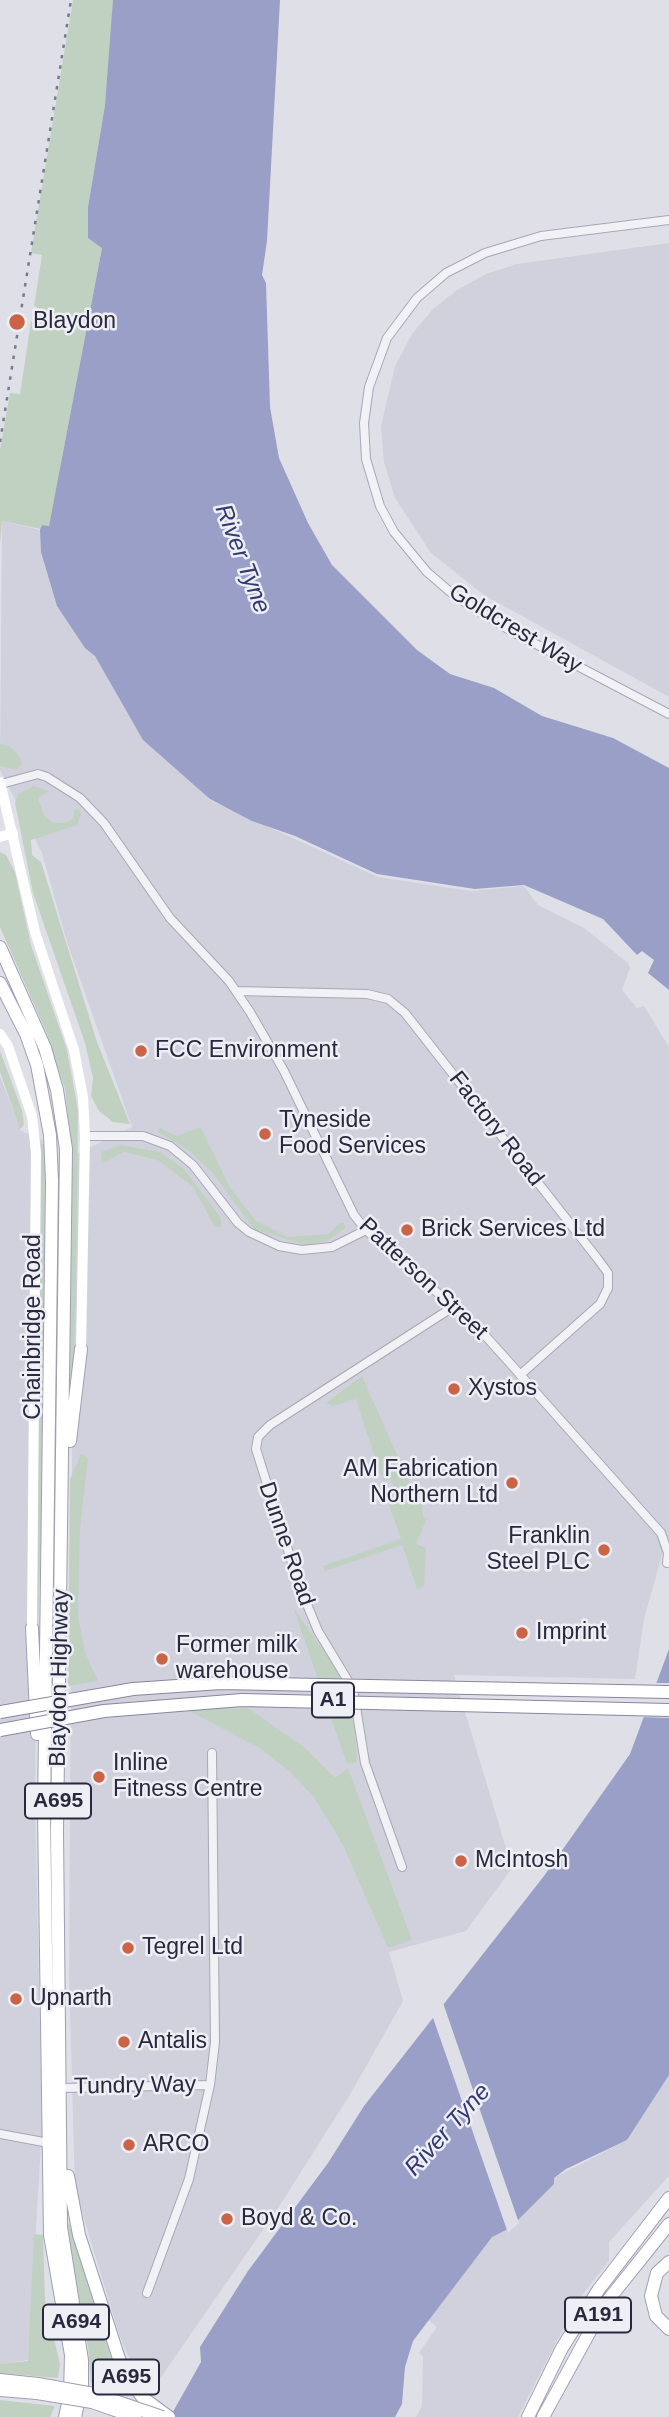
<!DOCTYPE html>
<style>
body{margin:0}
canvas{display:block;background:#dfdfe8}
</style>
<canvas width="669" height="2417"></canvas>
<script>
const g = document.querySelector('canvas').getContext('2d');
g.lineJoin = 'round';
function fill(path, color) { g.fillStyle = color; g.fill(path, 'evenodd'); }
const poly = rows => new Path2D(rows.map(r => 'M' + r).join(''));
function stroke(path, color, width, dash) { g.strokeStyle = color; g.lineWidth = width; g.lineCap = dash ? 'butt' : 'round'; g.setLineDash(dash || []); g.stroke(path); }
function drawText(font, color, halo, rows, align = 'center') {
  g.font = font + ' Arial,sans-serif'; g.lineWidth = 5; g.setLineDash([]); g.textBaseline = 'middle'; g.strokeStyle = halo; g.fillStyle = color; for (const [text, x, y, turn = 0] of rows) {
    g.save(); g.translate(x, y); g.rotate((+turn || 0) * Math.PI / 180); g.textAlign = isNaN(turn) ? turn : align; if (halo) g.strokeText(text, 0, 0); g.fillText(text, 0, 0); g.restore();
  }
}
fill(poly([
 [669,243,669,697,484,595,431,553,395,498,384,462,381,426,395,366,412,334,433,309,457,290,486,274,517,264],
 [2,521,40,530,42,552,95,656,210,800,378,877,471,891,524,886,538,905,584,928,628,963,630,968,622,990,637,1008,644,1006,669,1047,669,1548,663,1551,644,1619,635,1679,454,1675,512,1868,466,1931,389,1952,403,2001,351,2093,282,2202,155,2386,136,2374,119,2334,75,2189,69,1976,74,1155,132,1127,67,942,42,853,0,770],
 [0,1076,21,1131,43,1140,35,1799,42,2128,28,2360,0,2364],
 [669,2075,669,2176,609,2242,609,2261,578,2300,518,2417,416,2417,422,2406,423,2357,419,2353,437,2327,428,2320,492,2236,510,2228,554,2184,554,2178,627,2140]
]), '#d1d1dd');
fill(poly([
 [73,0,114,0,105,105,88,207,102,248,49,527,42,525,41,529,2,521,0,543,0,450,10,393,20,394,31,321,35,322,36,314,37,307,34,306,42,255,31,253],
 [0,744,9,746,17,753,22,762,17,770,0,766],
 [34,786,49,791,38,798,44,815,54,823,65,823,74,818,74,810,79,809,81,814,77,825,31,840,32,855,41,862,97,1042,130,1124,113,1122,99,1111,91,1096,93,1078,85,1043,33,893,15,803,18,794],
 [0,852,6,855,15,872,31,945,67,1050,78,1110,76,1300,72,1403,68,1416,71,1143,65,1089,47,1034,0,927],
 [0,1051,22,1110,24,1125,20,1129,0,1072],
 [159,1127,176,1136,201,1127,229,1186,256,1221,288,1237,328,1234,340,1223,344,1223,345,1228,327,1241,305,1245,254,1229,212,1172,188,1150,158,1132],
 [41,1144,45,1144,44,1440,36,1691],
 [120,1145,160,1152,184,1169,221,1218,221,1227,215,1227,193,1187,158,1160,124,1152,102,1164,101,1152],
 [362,1376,419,1504,422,1504,423,1517,427,1518,416,1544,426,1548,424,1586,417,1589,402,1545,325,1571,323,1566,401,1539,388,1502,387,1491,394,1488,391,1479,384,1481,379,1470,356,1399,333,1406,326,1403],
 [81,1454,88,1458,80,1529,78,1617,85,1652,98,1681,68,1686,70,1479],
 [293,1607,337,1670,354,1713,357,1762,347,1764],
 [248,1708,304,1747,335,1778,348,1768,412,1940,388,1948,343,1845,314,1797,290,1772,260,1748,187,1710],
 [69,2223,114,2368,129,2395,91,2383,88,2347,66,2228],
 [34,2234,43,2235,45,2300,60,2364,58,2378,0,2373,0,2364,28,2361],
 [0,2400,55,2406,50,2417,0,2417]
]), '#c0d1c2');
fill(poly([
 [113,0,280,0,267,241,262,275,266,283,270,407,279,458,308,523,332,565,417,650,450,674,494,688,542,716,613,738,669,768,669,990,648,973,654,960,642,951,637,955,603,919,524,885,475,889,377,874,295,836,252,821,210,799,143,740,95,656,85,648,57,606,41,552,40,530,42,525,49,526,102,248,88,238,88,207,105,105],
 [669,1649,669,2075,627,2140,566,2169,554,2178,554,2184,510,2228,492,2237,413,2341,405,2367,402,2404,395,2417,170,2417,201,2362,200,2347,248,2271,328,2163,364,2106,544,1876,630,1754]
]), '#9a9fc7');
fill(poly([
 [653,1683,669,1683,669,1718,640,1717],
 [442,2000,519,2223,508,2233,432,2015]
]), '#dfdfe8');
const minor = poly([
 [669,220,541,236,485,253,446,273,417,298,387,338,369,387,364,423,366,459,380,506,394,532,427,572,455,596,511,631,669,714],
 [1,784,38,774,47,777,80,798,104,823,170,918,229,981,250,1012,284,1071,354,1215,366,1230,481,1331,508,1361,661,1533,668,1553,667,1563],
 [236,991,367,994,388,999,405,1013,597,1258,608,1273,608,1288,600,1304,520,1375],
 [85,1136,143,1136,170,1146,193,1165,238,1223,249,1232,279,1246,302,1250,332,1247,366,1230],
 [402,1867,365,1763,353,1689,318,1631,299,1585,256,1449,258,1437,270,1425,453,1307],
 [210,2085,215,2042,212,1753],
 [61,2088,210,2085,189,2179,147,2293],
 [0,2134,49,2143]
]);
const primary = poly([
 [0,947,45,1048,57,1090,66,1149,57,1831,61,2227,82,2360,82,2385,75,2417],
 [0,983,26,1034,37,1065,50,1135,52,1181,44,1811,50,2235,71,2355,70,2394,65,2417],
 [70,1441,81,1349],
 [32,1628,37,1734],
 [68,2176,79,2235,123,2371,143,2398,169,2417],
 [669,2262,657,2273,651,2296,656,2316,669,2329],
 [0,2380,38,2384],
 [0,2390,37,2393],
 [528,2417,562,2348,599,2289,669,2198],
 [543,2417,605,2304,669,2224]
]);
stroke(minor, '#a8a8b5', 10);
stroke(primary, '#9e9fb3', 14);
stroke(minor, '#f1f1f6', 8);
stroke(poly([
 [0,782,35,932,74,1050,83,1097,85,1136,81,1349],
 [0,837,13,833],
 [0,1034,8,1046,32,1116,36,1153,32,1628]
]), '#fff', 10);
stroke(primary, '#fff', 12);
stroke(poly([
 [0,442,71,0]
]), '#797991', 2.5, [3.5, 7]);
const primaryBridge = poly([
 [38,2384,94,2394,162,2417],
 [37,2393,92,2402,135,2417]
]);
const trunkBridge = poly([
 [0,1712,133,1689,221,1683,669,1692],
 [0,1730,104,1711,242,1700,669,1710]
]);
stroke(primaryBridge, '#9e9fb3', 14, []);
stroke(trunkBridge, '#86879e', 14, []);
stroke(primaryBridge, '#fff', 12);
stroke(trunkBridge, '#fff', 12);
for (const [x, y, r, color] of [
 [17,322,9,"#cb6346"],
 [141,1051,7,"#cb6346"],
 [265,1134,7,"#cb6346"],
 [407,1230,7,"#cb6346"],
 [454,1389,7,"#cb6346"],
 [512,1483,7,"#cb6346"],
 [604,1550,7,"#cb6346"],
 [522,1633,7,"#cb6346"],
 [162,1659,7,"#cb6346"],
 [99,1777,7,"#cb6346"],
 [461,1861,7,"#cb6346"],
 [128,1948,7,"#cb6346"],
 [16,1999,7,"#cb6346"],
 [124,2042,7,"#cb6346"],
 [129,2145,7,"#cb6346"],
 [227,2219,7,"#cb6346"]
]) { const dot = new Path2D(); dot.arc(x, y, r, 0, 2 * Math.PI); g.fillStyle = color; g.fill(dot); stroke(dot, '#eeeef5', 2.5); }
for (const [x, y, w] of [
 [333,1700,42],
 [58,1801,66],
 [598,2315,66],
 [76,2322,66],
 [126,2377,66]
]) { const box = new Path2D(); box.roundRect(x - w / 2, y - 17.5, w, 35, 5); g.fillStyle = '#eeeef5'; g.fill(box); stroke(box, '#28283e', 2); }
drawText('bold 21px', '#28283e', null, [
 ["A1",333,1700],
 ["A695",58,1801],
 ["A191",598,2315],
 ["A694",76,2322],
 ["A695",126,2377]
]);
drawText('23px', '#28283e', '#eeeef5', [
 ["Blaydon",33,322],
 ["FCC Environment",155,1051],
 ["Tyneside",279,1121],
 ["Food Services",279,1147],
 ["Brick Services Ltd",421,1230],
 ["Xystos",468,1389],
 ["AM Fabrication",498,1470,"right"],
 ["Northern Ltd",498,1496,"right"],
 ["Franklin",590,1537,"right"],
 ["Steel PLC",590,1563,"right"],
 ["Imprint",536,1633],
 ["Former milk",176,1646],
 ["warehouse",176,1672],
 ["Inline",113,1764],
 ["Fitness Centre",113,1790],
 ["McIntosh",475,1861],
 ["Tegrel Ltd",142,1948],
 ["Upnarth",30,1999],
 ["Antalis",138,2042],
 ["ARCO",143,2145],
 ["Boyd & Co.",241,2219]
], 'left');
drawText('23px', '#28283e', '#eeeef5', [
 ["Goldcrest Way",515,629,31],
 ["Factory Road",496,1129,52],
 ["Patterson Street",423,1279,43],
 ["Chainbridge Road",34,1327,-90],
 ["Dunne Road",286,1544,71],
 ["Blaydon Highway",60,1678,-89],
 ["Tundry Way",135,2086,-1]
]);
drawText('italic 24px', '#333871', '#eeeef5', [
 ["River Tyne",242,559,69],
 ["River Tyne",448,2130,-48]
]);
</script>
